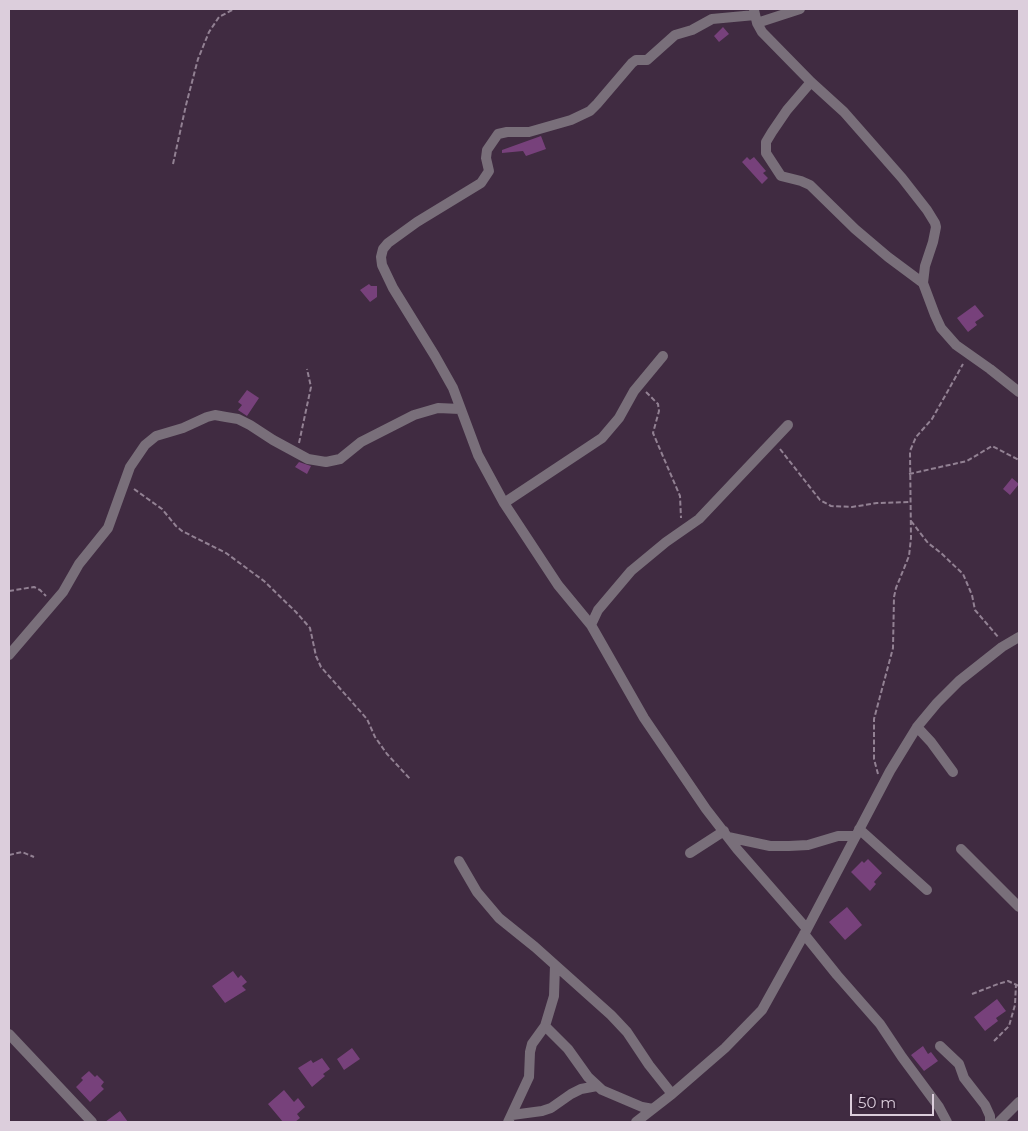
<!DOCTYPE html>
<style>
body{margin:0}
#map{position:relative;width:1028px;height:1131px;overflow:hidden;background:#402b41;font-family:Montserrat,sans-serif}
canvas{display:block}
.frame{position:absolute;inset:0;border:10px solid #dccedc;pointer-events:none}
.scale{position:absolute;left:850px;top:1094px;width:84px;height:22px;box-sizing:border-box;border:2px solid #dccedc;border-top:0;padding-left:6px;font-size:15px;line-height:18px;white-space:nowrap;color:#dccedc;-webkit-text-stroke:4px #352137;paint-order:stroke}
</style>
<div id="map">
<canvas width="1028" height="1131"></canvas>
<div class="frame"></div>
<div class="scale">50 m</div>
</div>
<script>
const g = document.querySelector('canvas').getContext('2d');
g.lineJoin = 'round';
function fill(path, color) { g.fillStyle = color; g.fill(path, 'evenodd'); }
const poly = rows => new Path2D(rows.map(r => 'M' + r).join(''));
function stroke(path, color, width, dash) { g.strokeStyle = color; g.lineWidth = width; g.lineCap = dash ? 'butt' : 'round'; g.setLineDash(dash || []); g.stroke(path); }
fill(poly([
 [723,27,729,34,719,42,714,36],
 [541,136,546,149,526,156,523,151,502,153,502,150],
 [747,157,750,160,754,157,766,171,763,173,768,178,762,184,742,162],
 [369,284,371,286,377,286,377,297,370,302,360,290],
 [975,305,984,316,975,322,977,325,968,332,957,318],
 [247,390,259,398,247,416,238,410,242,405,238,402],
 [299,462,311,466,307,474,295,467],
 [1012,478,1019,484,1010,495,1003,489],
 [868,859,882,873,874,882,876,884,870,891,851,872,862,861,864,863],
 [847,907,862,925,845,940,829,922],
 [233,971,238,978,241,975,247,982,242,986,246,990,225,1003,212,986],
 [997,999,1006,1011,996,1018,998,1021,985,1031,974,1017],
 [923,1046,928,1054,931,1052,938,1061,924,1071,911,1055],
 [352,1048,360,1059,344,1070,337,1059],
 [322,1058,330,1069,323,1074,325,1076,312,1087,298,1068,311,1060,313,1063],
 [89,1071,95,1077,97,1075,104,1082,101,1086,104,1089,90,1102,76,1087,83,1080,81,1078],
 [284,1090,294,1102,298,1098,305,1107,297,1114,300,1118,295,1122,283,1122,268,1104],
 [120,1111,128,1122,105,1122]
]), '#77417b');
stroke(poly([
 [173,164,186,105,198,59,209,32,219,17,234,9],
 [646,392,658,404,659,411,653,433,680,496,681,518],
 [299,443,311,387,307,369],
 [780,449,820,500,831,506,852,507,877,503,910,502],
 [909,474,967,461,992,446,1019,460],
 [134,489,162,509,176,526,182,531,226,553,264,581,296,612,310,628,316,656,321,667,367,719,375,737,387,754,411,780],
 [911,521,928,543,941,553,963,574,972,595,975,610,999,638],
 [9,591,34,587,40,590,46,596],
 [878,774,874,759,874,719,893,648,894,597,896,588,909,556,911,538,910,451,916,437,932,419,963,364],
 [9,855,22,852,34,857],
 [972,994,998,984,1008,981,1019,986],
 [994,1041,1009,1026,1015,1005,1016,984]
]), '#928193', 2, [5, 2.5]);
stroke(poly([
 [754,10,757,23,762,32,811,82,844,112,902,178,927,210,935,223,936,227,933,242,925,266,923,283,935,315,941,328,956,345,990,369,1019,392],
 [755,15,712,19,692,30,675,35,647,60,636,60,632,63,597,104,590,111,571,120,529,132,507,132,498,134,487,150,486,158,489,171,481,183,417,222,388,243,383,249,381,257,382,265,393,288,435,356,453,388,478,455,504,503,558,585,591,625,644,718,706,809,737,849,807,929],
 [757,23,800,9],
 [811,82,787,110,772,132,766,142,766,153,781,176,801,181,810,185,855,229,888,257,923,283],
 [504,503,602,438,619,418,634,391,663,356],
 [591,625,598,610,631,571,666,542,699,519,788,425],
 [9,655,63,592,79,564,108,528,130,467,145,445,156,436,183,428,207,417,215,415,226,417,238,419,250,425,273,440,308,459,326,462,340,459,361,442,414,415,438,408,460,409],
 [917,727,931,742,953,772],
 [859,829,927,890],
 [728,837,770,846,789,846,808,845,838,836,856,836],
 [961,849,1019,907],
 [690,853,724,831],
 [459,861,477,892,499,918,535,947,611,1015,627,1032,649,1065,672,1094],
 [804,934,837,975,880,1024,902,1057,939,1107,947,1122],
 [545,1026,568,1049,588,1077,602,1090,642,1107,653,1109],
 [9,1034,92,1122],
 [940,1046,959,1064,964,1078,985,1105,990,1116,990,1122],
 [512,1115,542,1111,551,1108,571,1094,581,1089,597,1086],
 [508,1122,529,1077,530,1052,532,1044,545,1026,554,996,555,965],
 [636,1122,672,1094,725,1048,762,1010,807,929,890,771,917,727,937,703,959,681,1002,647,1019,637],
 [999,1122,1019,1102]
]), '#796f7a', 10);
</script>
